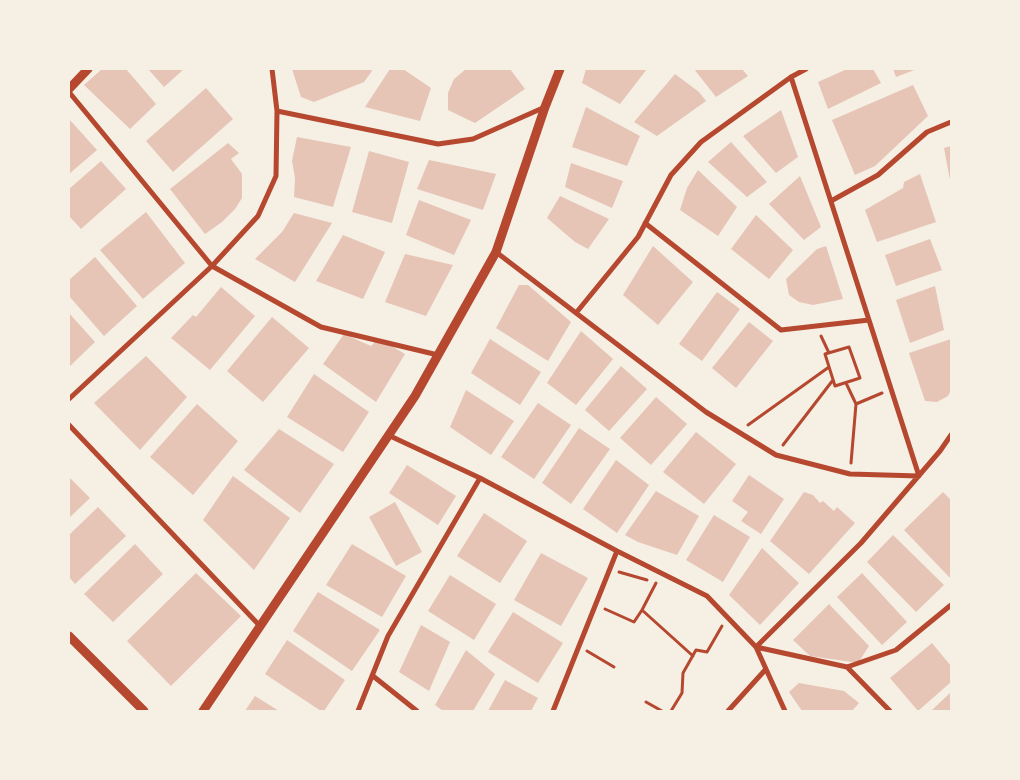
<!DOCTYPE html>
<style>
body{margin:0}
#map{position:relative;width:1020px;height:780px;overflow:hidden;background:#f6efe4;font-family:"Asap Condensed",sans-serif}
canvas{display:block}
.frame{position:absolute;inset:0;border:70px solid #f6efe4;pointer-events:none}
</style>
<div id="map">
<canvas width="1020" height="780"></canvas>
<div class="frame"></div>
</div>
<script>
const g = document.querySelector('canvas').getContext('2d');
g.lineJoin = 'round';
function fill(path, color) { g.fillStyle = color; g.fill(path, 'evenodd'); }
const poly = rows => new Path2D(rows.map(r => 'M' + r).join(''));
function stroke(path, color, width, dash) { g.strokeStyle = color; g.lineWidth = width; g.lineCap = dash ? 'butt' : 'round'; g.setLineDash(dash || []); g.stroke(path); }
fill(poly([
 [102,69,126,69,156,104,130,129,84,85],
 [148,69,184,69,164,87],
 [292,69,371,69,372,71,364,82,314,102,301,97],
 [390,69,403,69,431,88,420,121,365,107],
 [466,69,510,69,525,89,475,123,448,110,448,93,454,79],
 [586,69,647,69,620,104,582,83],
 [694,69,742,69,748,76,716,97],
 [847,69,873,69,881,83,828,109,818,82],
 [893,69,917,69,896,77],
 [675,74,699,92,706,101,657,136,634,122],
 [913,85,928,116,875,166,855,175,832,120],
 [206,88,233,119,173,172,146,141],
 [586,107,640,136,627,166,572,147],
 [781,110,798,157,776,173,743,136],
 [69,119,97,150,69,174],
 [297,137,351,147,333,207,294,197,295,178,292,161],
 [731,142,767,182,747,197,708,162],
 [228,143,239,153,231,159,242,174,242,198,235,209,222,222,205,234,170,189],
 [951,146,951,180,950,180,944,148],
 [369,151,409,162,392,223,352,212],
 [429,160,496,174,483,210,417,189],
 [101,161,126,189,81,229,69,216,69,189],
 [571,163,623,181,612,208,565,187],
 [698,170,737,207,718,236,680,210,687,188],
 [920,174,936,222,877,242,865,210,903,188,904,182],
 [800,176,821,227,804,240,769,204],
 [560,196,609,219,588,249,575,242,547,218],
 [419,200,471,220,454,255,406,235],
 [146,212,185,263,143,299,100,250],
 [294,213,332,223,295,282,255,259,282,232],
 [756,215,793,250,769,279,731,249],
 [343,235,385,252,363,299,316,281],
 [930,239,942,270,896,286,885,255],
 [653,246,693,282,658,325,623,295],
 [826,246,843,299,813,305,799,302,789,295,786,279,817,249],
 [405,254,453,265,426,316,385,302],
 [95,257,137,306,104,336,69,296,69,280],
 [519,285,528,285,571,322,548,361,496,328],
 [935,286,944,330,910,343,896,300],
 [221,287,255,316,210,370,171,338,193,315,196,317],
 [717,292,740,309,702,361,679,344],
 [69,313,95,342,69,367],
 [272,317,309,348,263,402,227,371],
 [749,322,773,341,736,388,712,368],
 [581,331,613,359,576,405,547,383],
 [344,334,371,346,375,342,388,344,405,354,376,402,323,364],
 [490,339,541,372,520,405,471,373],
 [951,339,951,390,948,396,937,402,925,401,909,353],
 [146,356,187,397,140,450,94,403],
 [621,366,647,389,609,431,585,410],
 [314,374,369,412,343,452,287,417],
 [466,390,514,421,491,455,450,427],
 [656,397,687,424,651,465,620,438],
 [538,403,571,425,534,479,501,457],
 [197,404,238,441,193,495,150,457],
 [579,428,610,449,571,504,542,483],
 [279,429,334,464,300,513,244,470],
 [696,432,736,464,704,504,663,472],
 [616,460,649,485,617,533,583,509],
 [407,465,456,496,438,525,389,493],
 [749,475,784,499,761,534,741,521,748,512,732,501],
 [233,476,290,518,254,570,203,520],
 [69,477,90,498,69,518],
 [656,491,699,516,677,555,638,542,625,535],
 [804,492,813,495,820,503,823,501,834,511,837,507,855,523,809,574,770,541],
 [943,492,951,500,951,579,904,530],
 [395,502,422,552,396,566,369,517],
 [98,507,126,536,75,584,69,577,69,535],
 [484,513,527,541,500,583,457,556],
 [714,515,750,537,723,582,686,560],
 [893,535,944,585,916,612,867,562],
 [135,544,163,574,113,622,84,594],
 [352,544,406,576,382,617,326,585],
 [762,548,799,583,760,625,729,595],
 [541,553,588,578,561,626,514,600],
 [196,573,241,616,171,686,127,641],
 [862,573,907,622,882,645,837,597],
 [450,575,496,604,474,640,428,611],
 [318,592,380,630,352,671,293,631],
 [829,604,869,646,858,663,810,656,793,640],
 [513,612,563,643,538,683,488,652],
 [421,625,450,642,429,691,399,672],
 [287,640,345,680,324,711,321,711,265,674],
 [932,643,951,666,951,682,918,711,890,678],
 [466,650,495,674,473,711,443,711,435,705],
 [505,680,538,698,531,711,488,711],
 [799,683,844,691,859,703,852,711,802,711,789,692],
 [951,692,951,711,931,711],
 [255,696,279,711,245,711]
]), '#e6c5b7');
stroke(poly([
 [821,336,829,353],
 [849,347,860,378,835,386,825,354,849,347],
 [846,383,856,404,882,393],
 [748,425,829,367],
 [783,445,833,380],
 [851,463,856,404],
 [619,572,647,580],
 [656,583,642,610,693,656],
 [605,609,634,622,642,610],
 [587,651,614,667],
 [646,702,662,711],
 [671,711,682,693,683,673,696,650,707,652,722,626]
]), '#b5482f', 3);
stroke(poly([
 [69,92,212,266,321,327,438,355],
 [277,111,438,144,473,139,545,107],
 [831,201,878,175,927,132,951,122],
 [645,223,781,330,869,320],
 [496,252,706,412,776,455,850,474,919,476,791,77],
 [576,313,638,237,671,175,701,142,791,77,806,69],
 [69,399,212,266,258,216,276,176,277,111,272,69],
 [69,425,260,626],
 [388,435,480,478,617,551,707,596,756,647,785,711],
 [756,647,861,543,940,451,951,435],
 [756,647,847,667,896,650,951,605],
 [847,667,890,711],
 [373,676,417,711],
 [358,711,388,636,480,478],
 [553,711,617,551],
 [728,711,766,669]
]), '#b5482f', 5);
stroke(poly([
 [69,89,88,69],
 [69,636,144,711],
 [203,711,415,396,496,252,545,107,560,69]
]), '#b5482f', 9);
</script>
